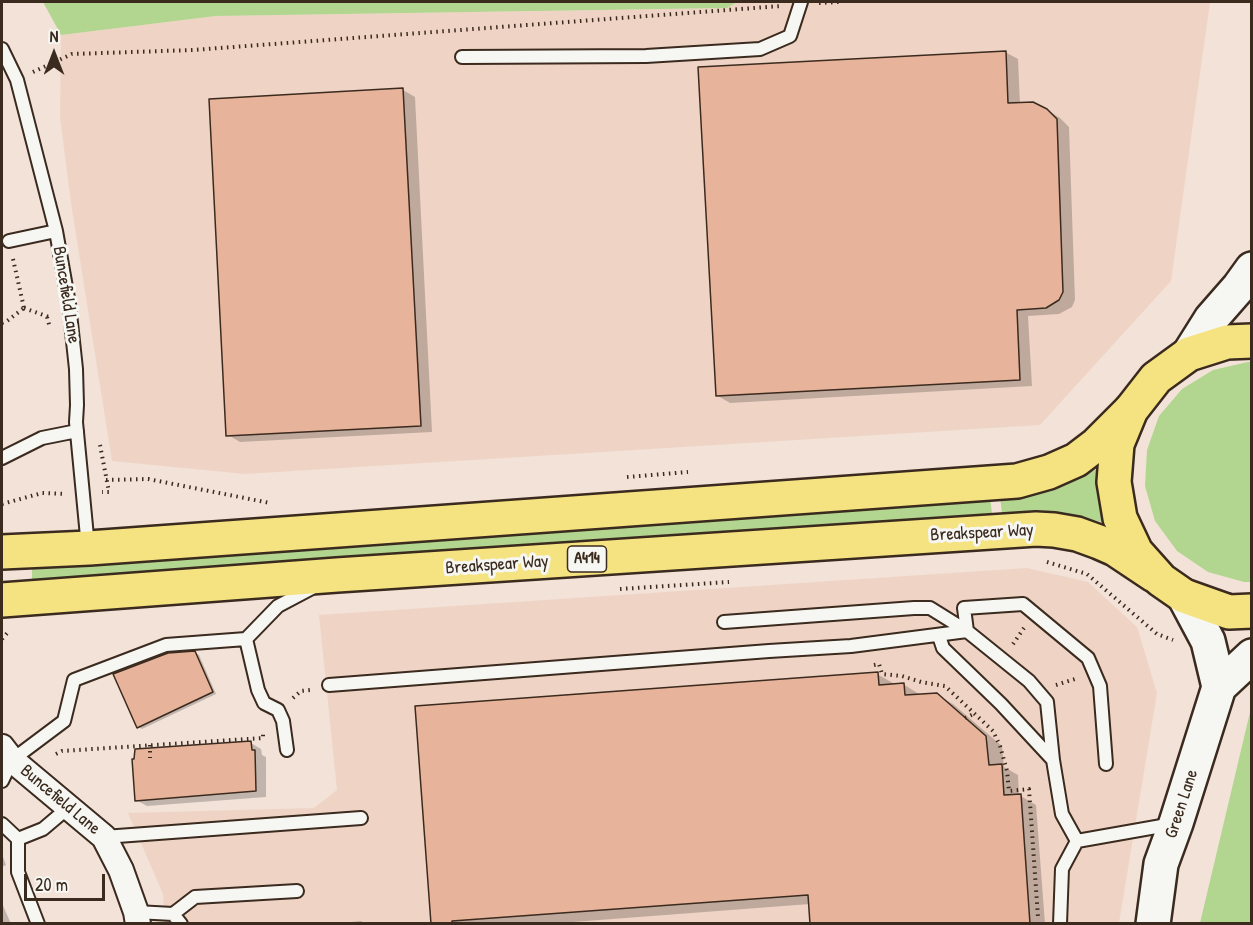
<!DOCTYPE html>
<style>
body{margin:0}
#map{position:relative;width:1253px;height:925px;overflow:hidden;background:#f2e2d8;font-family:"Patrick Hand",sans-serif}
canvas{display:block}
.frame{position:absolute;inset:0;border:3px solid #3b2a1e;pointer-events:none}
.north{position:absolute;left:24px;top:24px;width:60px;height:60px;-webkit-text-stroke:4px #f6f6f2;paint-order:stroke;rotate:0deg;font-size:16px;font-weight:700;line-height:24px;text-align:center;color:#3b2a1e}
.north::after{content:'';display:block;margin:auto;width:21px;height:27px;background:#3b2a1e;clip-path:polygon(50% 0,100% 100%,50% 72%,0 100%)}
.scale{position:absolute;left:24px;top:874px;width:81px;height:27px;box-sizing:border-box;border:3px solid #3b2a1e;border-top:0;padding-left:8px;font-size:18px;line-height:21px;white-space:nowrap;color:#3b2a1e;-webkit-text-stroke:4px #f6f6f2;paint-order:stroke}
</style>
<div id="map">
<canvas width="1253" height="925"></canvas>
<div class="frame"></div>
<div class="north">N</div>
<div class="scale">20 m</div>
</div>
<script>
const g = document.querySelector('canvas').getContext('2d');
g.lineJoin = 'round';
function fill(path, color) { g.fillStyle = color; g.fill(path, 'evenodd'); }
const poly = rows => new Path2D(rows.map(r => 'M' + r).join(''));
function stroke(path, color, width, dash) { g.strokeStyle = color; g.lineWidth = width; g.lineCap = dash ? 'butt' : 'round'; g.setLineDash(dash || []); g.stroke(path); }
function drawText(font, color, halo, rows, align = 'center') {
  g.font = font + ' "Patrick Hand",sans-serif'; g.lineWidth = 6; g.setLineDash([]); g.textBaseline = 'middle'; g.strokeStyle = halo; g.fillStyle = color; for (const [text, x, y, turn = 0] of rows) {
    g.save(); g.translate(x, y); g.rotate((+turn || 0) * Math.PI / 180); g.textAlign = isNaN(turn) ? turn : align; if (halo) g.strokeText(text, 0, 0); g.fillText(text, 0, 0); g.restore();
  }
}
fill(poly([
 [737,2,1210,2,1171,281,1040,425,245,474,112,461,71,203,60,117,61,35,216,16,727,8],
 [1027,568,1088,582,1137,627,1157,693,1119,923,165,923,163,894,128,813,314,808,337,790,319,615]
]), '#efd4c5');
fill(poly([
 [43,2,42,2,737,2,727,8,216,16,61,35],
 [1248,362,1252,362,1252,582,1244,582,1208,572,1177,551,1155,521,1145,486,1147,450,1159,416,1182,389,1213,370],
 [1104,466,1110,521,1102,522,1063,513,1038,510,1002,514,1000,495,1032,493,1055,488],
 [990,496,992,514,395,557,32,582,32,566],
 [1251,708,1251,923,1200,923]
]), '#b2d690');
fill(poly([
 [1005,52,1018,59,1020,104,1047,110,1060,118,1069,127,1075,300,1072,307,1059,314,1028,316,1032,386,730,403,718,396],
 [403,90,415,97,432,432,240,442,228,435],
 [195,653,199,655,216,694,142,729,139,727],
 [877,674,893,683,894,685,903,684,919,694,920,696,937,695,953,704,1002,746,1004,767,1018,775,1019,795,1036,805,1045,924,812,924,810,904,547,924,433,924],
 [251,743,261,749,262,755,266,757,266,797,147,806,136,800],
 [2,854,6,865,2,867],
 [2,903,11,924,2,924],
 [361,921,365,924,332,924]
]), '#0003');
const building = poly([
 [1006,51,1008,103,1033,102,1047,109,1057,119,1063,292,1059,300,1046,308,1017,310,1020,380,716,396,698,67,1006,51],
 [403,88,421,426,226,436,209,99,403,88],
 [195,651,213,692,137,728,113,674,168,653,195,651],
 [878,672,879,685,904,683,905,695,937,693,986,736,989,765,1002,764,1004,795,1021,794,1030,924,810,924,808,895,452,921,452,924,431,924,415,706,878,672],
 [251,741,252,750,255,750,256,791,135,801,132,759,134,759,135,749,251,741]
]);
fill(building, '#e7b39a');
stroke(building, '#3b2a1e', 1.5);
const lane = poly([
 [2,49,17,80,56,231,69,304,76,369,77,405,76,422,88,547],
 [462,57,646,56,760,49,790,36,801,2],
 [9,241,56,231],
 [2,458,42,438,77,431],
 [724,622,914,608,930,608,967,631],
 [967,631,964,608,1023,604,1088,658,1100,686,1106,764],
 [939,636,943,648,1001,704,1053,760],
 [246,639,258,690,264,703,278,710,283,721,287,750],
 [329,685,769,651,851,646,967,631,1029,681,1047,702,1053,760,1062,814,1077,841,1173,824],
 [2,781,12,760,64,721,74,680,166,645,246,639,278,606,314,587],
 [2,824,18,839,43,829,69,807],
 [104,837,361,818],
 [18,839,18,872,38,924],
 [136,912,173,914,181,924],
 [173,914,195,897,297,891],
 [1060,924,1062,869,1077,841]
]);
const street = poly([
 [2,747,12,760,104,837,121,870,136,912,138,924]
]);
const secondary = poly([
 [1189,354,1211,319,1239,287,1252,269],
 [1184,596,1208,641,1219,687],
 [1153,924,1161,864,1176,823,1219,687,1252,656]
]);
const primary = poly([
 [2,552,89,548,1017,481,1049,472,1076,460,1097,444,1131,410],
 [2,600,337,575,1036,529,1054,530,1077,534,1099,542,1115,549,1154,575]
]);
const highway = poly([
 [1252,341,1227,342,1189,354,1156,378,1131,410,1117,444,1114,482,1120,518,1136,552,1161,580,1184,596,1229,612,1252,611]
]);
stroke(lane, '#3b2a1e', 16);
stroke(street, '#3b2a1e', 28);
stroke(secondary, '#3b2a1e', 38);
stroke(primary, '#3b2a1e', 38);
stroke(highway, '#3b2a1e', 38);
stroke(poly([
 [819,3,839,2],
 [33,72,72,54,193,50,781,6],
 [13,259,24,308],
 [24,308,49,317],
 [47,317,50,328],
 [2,323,7,321,24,308],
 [100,445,109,492,102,492],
 [627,477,688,472],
 [106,480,148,479,270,503],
 [2,504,42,493,65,494],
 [1047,562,1087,574,1157,634,1173,640],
 [620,589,729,582],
 [2,639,9,631],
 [1013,644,1024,628],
 [874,665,879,664,882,674,902,676,921,682,945,686,993,731,1000,746,1007,771,1009,791,1029,789,1038,917],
 [1056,685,1078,678],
 [293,698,301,691,310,690],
 [965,718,976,713],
 [150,745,150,758],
 [56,754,62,751,263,738,263,732]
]), '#3b2a1e', 4, [1.5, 4.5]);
stroke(lane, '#f6f6f2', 12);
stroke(street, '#f6f6f2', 24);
stroke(secondary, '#f6f6f2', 33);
stroke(primary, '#f5e382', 33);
stroke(highway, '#f5e382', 33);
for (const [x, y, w] of [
 [587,559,39]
]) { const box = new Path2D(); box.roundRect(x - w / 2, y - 13, w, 26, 4.5); g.fillStyle = '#f6f6f2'; g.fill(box); stroke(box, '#3b2a1e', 1.5); }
drawText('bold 16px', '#3b2a1e', null, [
 ["A414",587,559]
]);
drawText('18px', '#3b2a1e', '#f6f6f2', [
 ["Buncefield Lane",66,295,81],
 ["Breakspear Way",982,533,-3],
 ["Breakspear Way",497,565,-4],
 ["Buncefield Lane",60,800,40],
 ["Green Lane",1182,804,-72]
]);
</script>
